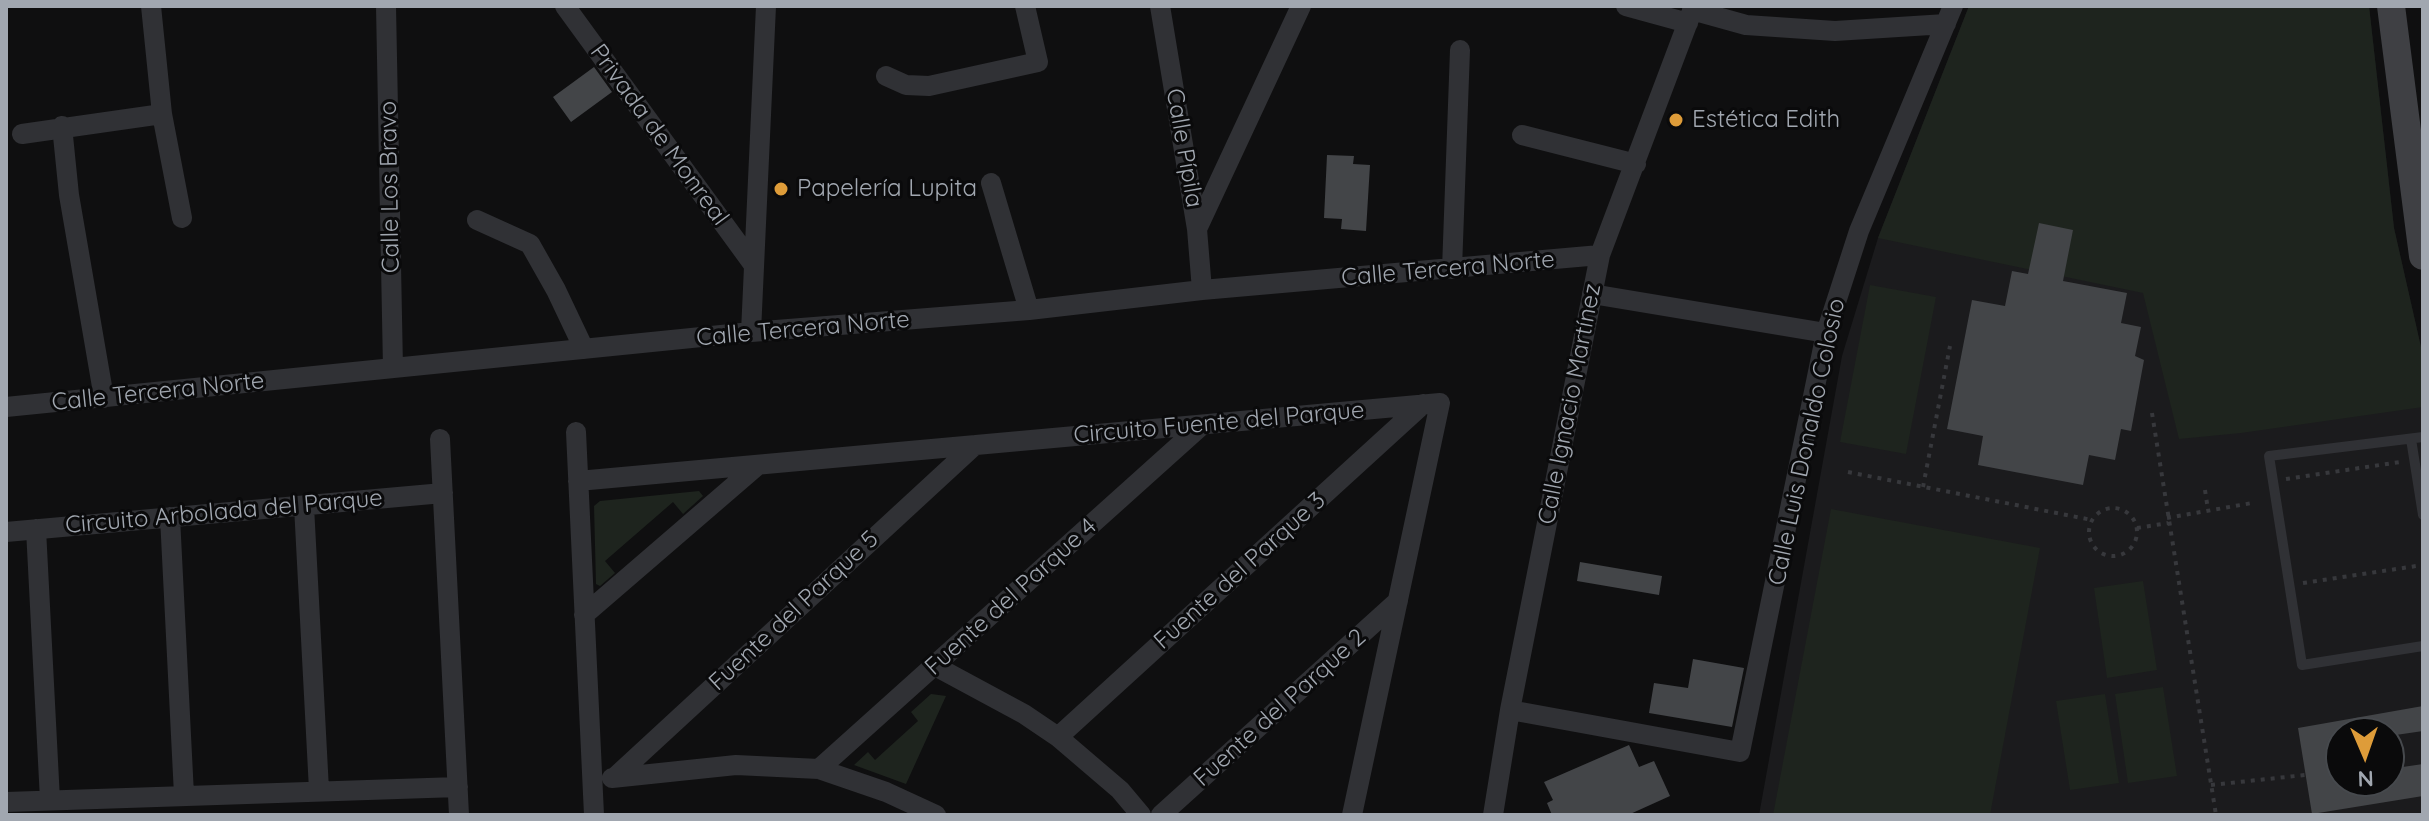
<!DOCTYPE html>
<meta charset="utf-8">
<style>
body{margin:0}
#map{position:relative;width:2429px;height:821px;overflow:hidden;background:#0f0f10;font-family:Quicksand,sans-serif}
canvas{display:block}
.frame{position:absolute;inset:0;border:8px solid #a1a7b0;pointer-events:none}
.north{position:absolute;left:2325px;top:717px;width:80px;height:80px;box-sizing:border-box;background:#0a0a0b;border:2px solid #46494d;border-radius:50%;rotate:178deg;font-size:22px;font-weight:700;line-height:32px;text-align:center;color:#a1a7b0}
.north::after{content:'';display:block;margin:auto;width:28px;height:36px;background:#de9c39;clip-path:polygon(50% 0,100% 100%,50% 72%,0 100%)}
</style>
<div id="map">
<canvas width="2429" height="821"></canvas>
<div class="frame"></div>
<div class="north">N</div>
</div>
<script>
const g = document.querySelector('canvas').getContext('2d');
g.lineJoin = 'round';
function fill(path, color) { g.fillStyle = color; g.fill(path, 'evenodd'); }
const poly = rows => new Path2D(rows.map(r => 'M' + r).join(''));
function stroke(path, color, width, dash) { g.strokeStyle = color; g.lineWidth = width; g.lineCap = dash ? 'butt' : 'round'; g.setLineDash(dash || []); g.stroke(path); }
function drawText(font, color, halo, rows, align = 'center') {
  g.font = font + ' Quicksand,sans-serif'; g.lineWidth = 6; g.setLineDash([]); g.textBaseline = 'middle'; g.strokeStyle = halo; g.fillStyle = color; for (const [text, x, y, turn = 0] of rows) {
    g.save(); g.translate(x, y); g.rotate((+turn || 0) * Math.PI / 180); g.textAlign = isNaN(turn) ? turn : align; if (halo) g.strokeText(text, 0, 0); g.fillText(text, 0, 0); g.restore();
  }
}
fill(poly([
 [1969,6,2369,6,2394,228,2423,356,2423,815,1759,815,1842,356,1878,238],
 [2341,733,2389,733,2389,781,2341,781]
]), '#1b1b1d');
fill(poly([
 [1969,6,2369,6,2394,228,2423,356,2423,407,2241,433,2179,439,2143,293,1878,238],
 [1870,285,1936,297,1906,454,1840,442],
 [699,491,703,496,683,514,673,502,605,561,615,573,600,586,596,584,594,506,600,501],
 [1831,509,2040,548,1990,815,1773,815],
 [2143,581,2157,670,2107,678,2094,588],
 [2163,687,2177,776,2128,783,2115,694],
 [931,694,946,696,906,784,854,765,868,752,875,760,918,721,911,712],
 [2105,694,2119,783,2070,790,2056,701]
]), '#1e241e');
fill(poly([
 [594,67,612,92,571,122,553,97],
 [1327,155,1354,156,1353,164,1370,165,1366,231,1341,229,1342,219,1324,218],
 [2039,223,2073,230,2063,281,2127,293,2121,323,2141,327,2135,356,2144,360,2131,431,2121,429,2115,460,2089,455,2083,485,1978,465,1983,436,1947,429,1972,300,2005,306,2012,271,2028,274],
 [1580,562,1662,576,1659,595,1577,581],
 [1693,659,1744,668,1732,727,1649,713,1654,683,1688,688],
 [2423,706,2423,731,2389,736,2389,733,2341,733,2341,743,2332,745,2337,777,2341,777,2341,781,2389,781,2389,769,2423,764,2423,796,2312,814,2298,728],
 [1629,745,1639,767,1654,761,1670,796,1628,815,1552,815,1547,803,1553,800,1544,782]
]), '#434548');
stroke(poly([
 [2152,413,2216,815],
 [1848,472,2092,520],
 [2286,479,2400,462],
 [1923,487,1950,346],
 [2205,490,2208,510],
 '2089 532a24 24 0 1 1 48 0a24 24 0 1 1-48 0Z',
 [2167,518,2252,503],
 [2137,528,2168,523],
 [2303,583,2423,565],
 [2211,785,2305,775]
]), '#37383c', 4, [4, 6]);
stroke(poly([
 [2423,437,2269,456,2302,665,2423,646],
 [2411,439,2423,515]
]), '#303135', 10);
stroke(poly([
 [151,6,162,114,182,218],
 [386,6,393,368],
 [565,6,753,264],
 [1160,6,1197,229,1202,290],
 [1626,6,1688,23],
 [1692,10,1746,25,1835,31,1946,24],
 [886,76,906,85,929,86,1038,62,1025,6],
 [62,126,69,195,104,398],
 [22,134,162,114],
 [1522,135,1636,164],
 [991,183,1029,310],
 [477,220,530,244,556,290,584,349],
 [1197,229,1301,6],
 [1452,269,1460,50],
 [1592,294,1826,333],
 [751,332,766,6],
 [6,407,751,332,1029,310,1202,290,1600,255],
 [576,432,594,815],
 [440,439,459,815],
 [578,481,1440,403,1352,815],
 [304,506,319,790],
 [170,517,184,795],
 [36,529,50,800],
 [6,532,443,493],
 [584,615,758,465],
 [935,666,1024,714,1058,737,1120,790,1141,815],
 [1510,710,1740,752,1826,333,1859,231,1953,6],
 [1058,737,1423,404],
 [819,769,1202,425],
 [612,778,736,765,819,769,886,792,936,815],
 [614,778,975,445],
 [6,802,458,787],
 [1161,815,1398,601],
 [1493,815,1510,710,1600,255,1694,6]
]), '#303135', 20);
stroke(poly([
 [2391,6,2423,256]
]), '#3f4044', 28);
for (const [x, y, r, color] of [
 [1676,120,8,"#de9c39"],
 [781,189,8,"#de9c39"]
]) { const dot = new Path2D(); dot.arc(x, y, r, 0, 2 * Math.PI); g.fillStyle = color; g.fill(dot); stroke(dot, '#0a0a0b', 3); }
drawText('24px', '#a1a7b0', '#0a0a0b', [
 ["Estética Edith",1692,120],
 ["Papelería Lupita",797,189]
], 'left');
drawText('24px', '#a1a7b0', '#0a0a0b', [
 ["Privada de Monreal",659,135,54],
 ["Calle Pípila",1184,148,80],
 ["Calle Los Bravo",390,187,-91],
 ["Calle Tercera Norte",1448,269,-5],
 ["Calle Tercera Norte",803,329,-5],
 ["Calle Tercera Norte",158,392,-6],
 ["Calle Ignacio Martínez",1570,404,-79],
 ["Circuito Fuente del Parque",1219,423,-5],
 ["Calle Luis Donaldo Colosio",1807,442,-78],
 ["Circuito Arbolada del Parque",224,512,-5],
 ["Fuente del Parque 3",1240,571,-42],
 ["Fuente del Parque 4",1011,597,-42],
 ["Fuente del Parque 5",794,611,-43],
 ["Fuente del Parque 2",1280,708,-42]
]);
</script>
